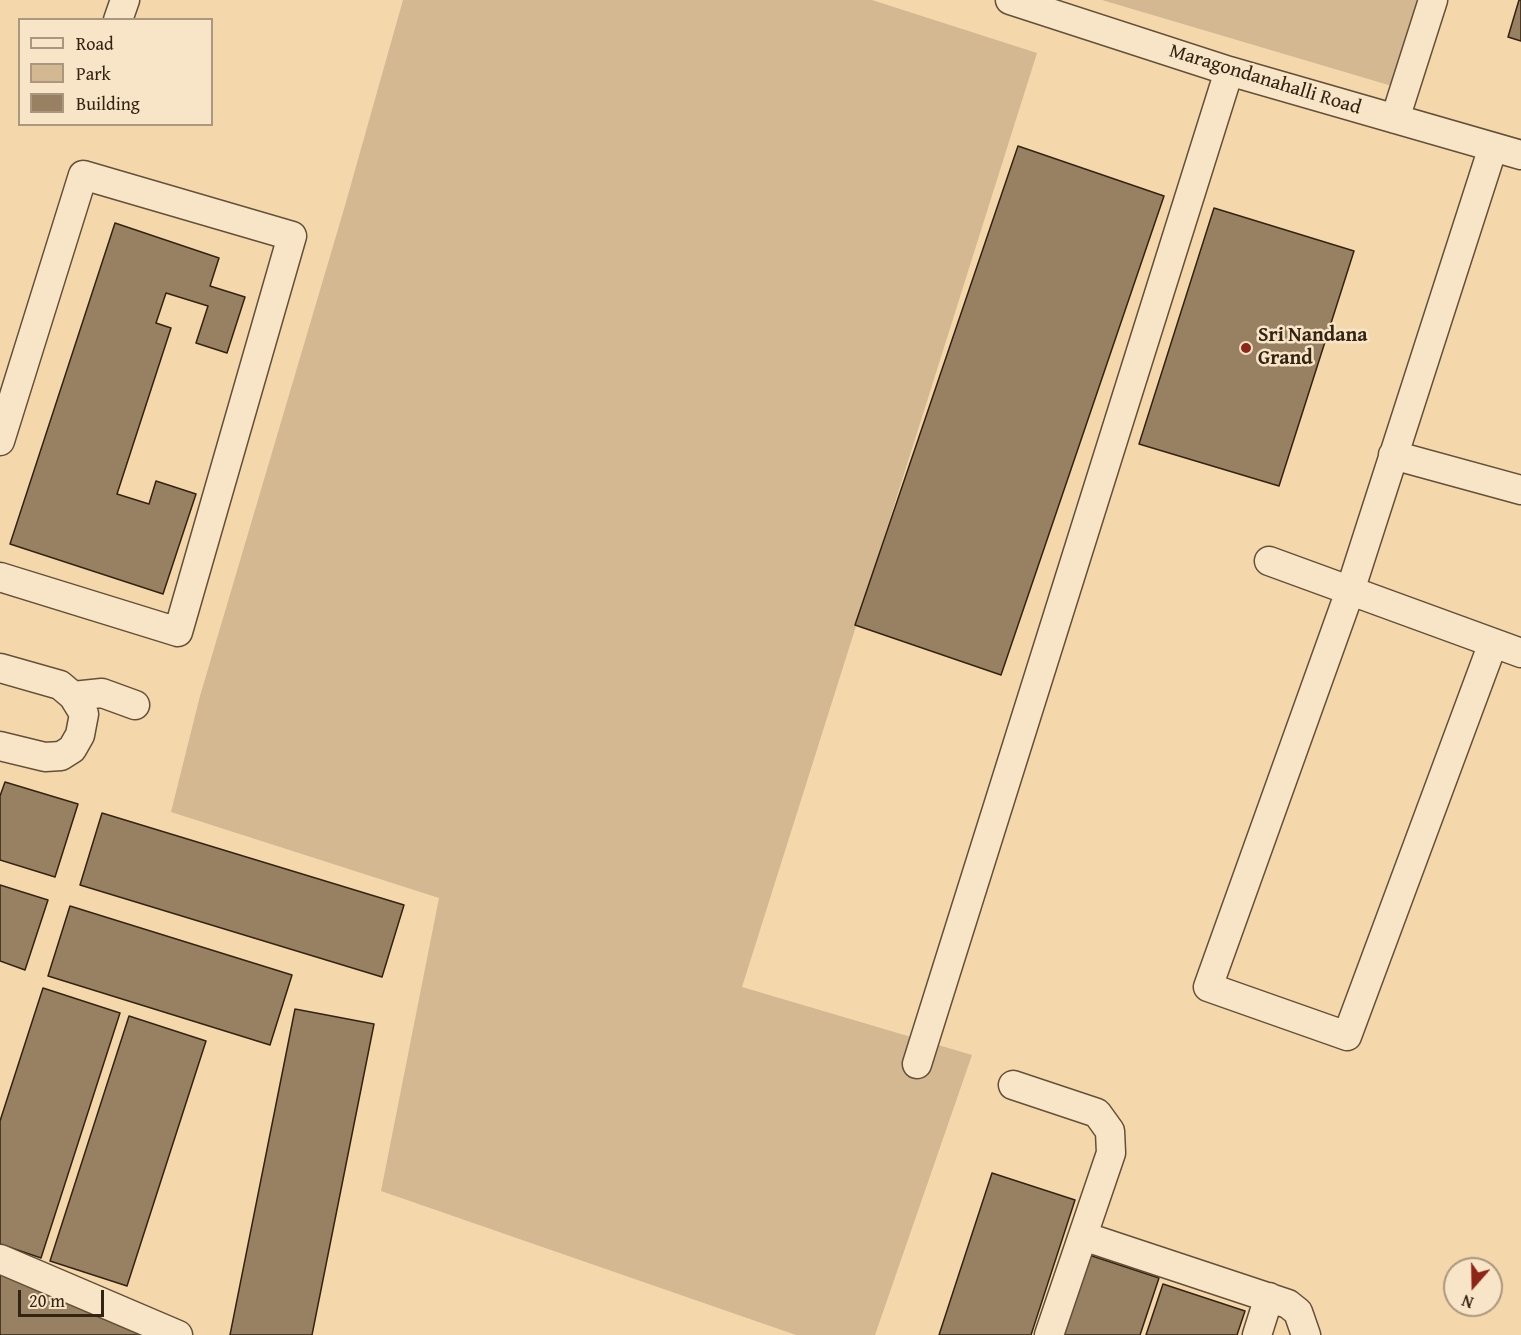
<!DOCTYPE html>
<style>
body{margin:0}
#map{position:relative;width:1521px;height:1335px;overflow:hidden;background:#f4d7ab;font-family:"Gentium Book Plus",serif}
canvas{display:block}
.legend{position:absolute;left:18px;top:18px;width:195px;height:108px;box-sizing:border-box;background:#f8e5c8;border:2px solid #a9977f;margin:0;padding:8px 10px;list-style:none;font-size:18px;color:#332312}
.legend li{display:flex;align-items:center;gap:12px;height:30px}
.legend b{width:30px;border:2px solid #a9977f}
.north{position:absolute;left:1443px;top:1257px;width:60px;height:60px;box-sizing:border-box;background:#f8e5c8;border:2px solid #a9977f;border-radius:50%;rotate:200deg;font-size:16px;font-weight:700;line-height:24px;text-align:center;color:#332312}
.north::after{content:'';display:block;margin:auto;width:21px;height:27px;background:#8f2418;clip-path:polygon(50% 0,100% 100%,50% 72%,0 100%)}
.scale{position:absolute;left:18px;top:1290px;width:86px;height:27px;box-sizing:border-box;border:3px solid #332312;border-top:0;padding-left:8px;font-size:18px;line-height:21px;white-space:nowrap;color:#332312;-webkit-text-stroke:4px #f8e5c8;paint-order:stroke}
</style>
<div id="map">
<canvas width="1521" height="1335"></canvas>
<ul class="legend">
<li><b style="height:8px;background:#f8e5c8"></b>Road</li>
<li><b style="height:16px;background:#d3b891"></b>Park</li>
<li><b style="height:16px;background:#978162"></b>Building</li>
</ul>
<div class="north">N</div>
<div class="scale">20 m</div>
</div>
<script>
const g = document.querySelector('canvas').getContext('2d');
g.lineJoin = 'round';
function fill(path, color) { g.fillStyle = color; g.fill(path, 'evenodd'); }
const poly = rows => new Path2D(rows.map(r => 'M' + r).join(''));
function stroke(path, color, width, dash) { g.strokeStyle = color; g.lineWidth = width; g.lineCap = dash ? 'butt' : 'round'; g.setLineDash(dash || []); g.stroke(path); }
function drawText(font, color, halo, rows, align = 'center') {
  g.font = font + ' "Gentium Book Plus",serif'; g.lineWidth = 5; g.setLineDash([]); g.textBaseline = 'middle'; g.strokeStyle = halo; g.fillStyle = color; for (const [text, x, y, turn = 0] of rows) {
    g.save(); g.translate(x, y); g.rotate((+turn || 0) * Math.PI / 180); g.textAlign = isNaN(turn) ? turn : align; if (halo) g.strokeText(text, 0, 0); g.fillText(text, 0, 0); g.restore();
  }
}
fill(poly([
 [403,0,872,0,1037,53,742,987,972,1055,875,1335,796,1335,381,1191,439,898,171,812,200,696,344,209],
 [1102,0,1419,0,1392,86]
]), '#d3b891');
const building = poly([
 [1519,0,1521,0,1521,41,1508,37,1519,0],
 [1018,146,1164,196,1001,675,855,625,1018,146],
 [1214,208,1354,251,1279,486,1139,444,1214,208],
 [115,223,219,258,210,286,245,297,227,353,196,343,208,306,166,293,156,323,171,328,117,494,149,504,156,481,196,494,163,594,10,544,115,223],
 [5,782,78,804,55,877,0,860,0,796,5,782],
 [102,813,404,905,382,977,80,885,102,813],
 [0,885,48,900,25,970,0,961,0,885],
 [70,906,292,975,270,1045,48,976,70,906],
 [43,988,120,1013,41,1258,0,1244,0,1121,43,988],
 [295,1009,374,1024,312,1335,230,1335,295,1009],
 [129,1016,206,1041,127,1286,50,1261,129,1016],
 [992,1173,1075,1200,1031,1335,939,1335,992,1173],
 [1086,1254,1159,1278,1140,1335,1059,1335,1086,1254],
 [0,1271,147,1335,0,1335,0,1271],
 [1163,1284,1245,1311,1237,1335,1146,1335,1163,1284]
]);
fill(building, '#978162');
stroke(building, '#332312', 1.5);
const minor = poly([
 [1010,0,1229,71,1521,155],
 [118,20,125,0],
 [1395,119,1433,0],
 [1493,147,1350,591,1208,987,1347,1036,1493,643],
 [0,441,83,175,292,236,178,632,0,577],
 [1393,455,1521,490],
 [1269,561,1521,653],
 [0,668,60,685,73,696,84,714,80,735,72,749,61,756,45,757,0,746],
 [73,696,102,693,135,705],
 [917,1064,1229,71],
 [1013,1085,1097,1113,1110,1131,1111,1153,1049,1335],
 [1083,1236,1288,1304,1298,1312,1306,1335],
 [0,1259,178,1335],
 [1257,1335,1269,1297]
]);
stroke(minor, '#635038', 31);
stroke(minor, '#f8e5c8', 28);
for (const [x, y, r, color] of [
 [1246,348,6,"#8f2418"]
]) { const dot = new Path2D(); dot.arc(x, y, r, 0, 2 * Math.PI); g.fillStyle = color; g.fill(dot); stroke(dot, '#f8e5c8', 2); }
drawText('20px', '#332312', '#f8e5c8', [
 ["Maragondanahalli Road",1265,80,17]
]);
drawText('bold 20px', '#332312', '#f8e5c8', [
 ["Sri Nandana",1258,336],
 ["Grand",1258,359]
], 'left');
</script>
